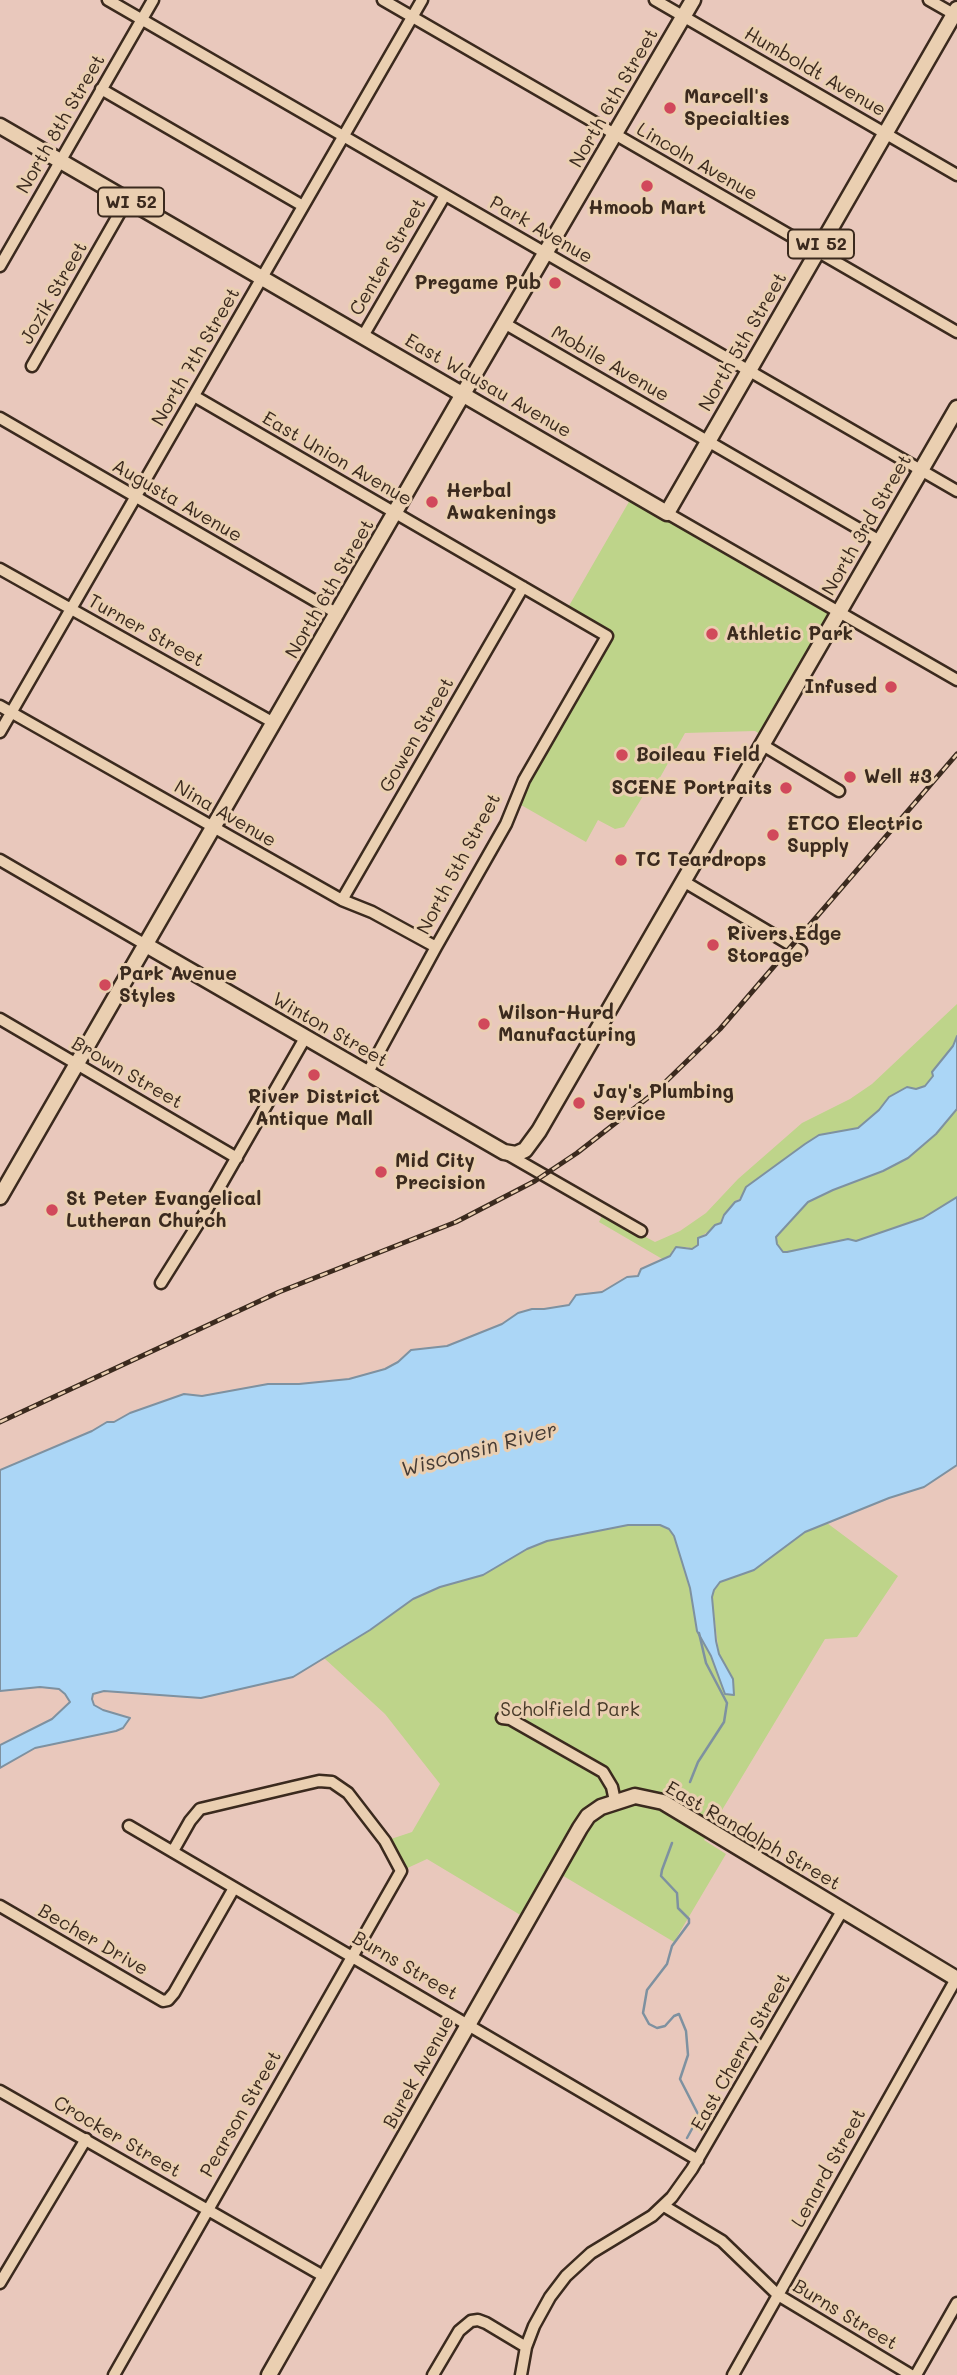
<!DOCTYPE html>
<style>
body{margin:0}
canvas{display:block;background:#e9c8bc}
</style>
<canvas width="957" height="2375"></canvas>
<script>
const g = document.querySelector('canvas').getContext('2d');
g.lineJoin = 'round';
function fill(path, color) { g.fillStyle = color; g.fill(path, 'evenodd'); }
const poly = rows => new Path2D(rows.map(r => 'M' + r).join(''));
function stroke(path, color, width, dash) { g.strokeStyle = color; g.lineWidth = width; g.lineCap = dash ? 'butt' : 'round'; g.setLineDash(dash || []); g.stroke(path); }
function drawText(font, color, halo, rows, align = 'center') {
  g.font = font + ' Mali,sans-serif'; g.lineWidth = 6; g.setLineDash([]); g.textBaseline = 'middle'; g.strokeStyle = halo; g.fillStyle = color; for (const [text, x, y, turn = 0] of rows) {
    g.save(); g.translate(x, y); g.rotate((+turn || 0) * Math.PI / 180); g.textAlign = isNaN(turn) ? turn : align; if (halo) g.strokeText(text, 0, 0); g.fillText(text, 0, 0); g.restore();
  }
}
fill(poly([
 [634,493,838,610,765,737,755,731,685,733,653,790,648,788,624,827,615,829,598,820,586,842,514,801,608,636,566,611],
 [957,1004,957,1036,953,1046,932,1072,933,1076,925,1086,889,1097,879,1110,858,1128,840,1133,832,1132,805,1144,747,1187,743,1196,734,1202,721,1223,700,1237,698,1245,692,1249,687,1247,673,1249,670,1256,664,1260,599,1222,603,1214,655,1242,680,1231,706,1213,738,1179,802,1123,850,1099,872,1084],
 [957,1109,957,1197,923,1218,856,1241,848,1239,787,1252,783,1252,777,1244,776,1237,783,1227,808,1202,936,1134],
 [827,1523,898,1576,857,1637,825,1639,704,1840,726,1854,674,1942,550,1868,522,1916,427,1859,401,1871,385,1841,412,1832,440,1784,385,1714,324,1658,370,1630,413,1599,440,1587,483,1575,527,1549,547,1541,628,1525,660,1525,669,1529,674,1536,690,1588,697,1631,711,1656,733,1679,719,1654,712,1597,713,1590,720,1582,754,1570,805,1532]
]), '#bed48a');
const water = poly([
 [957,1036,957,1109,936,1134,908,1158,883,1171,833,1190,808,1202,776,1237,777,1244,783,1252,787,1252,848,1239,856,1241,923,1218,957,1197,957,1465,924,1487,889,1498,805,1532,754,1570,720,1582,714,1590,712,1597,716,1641,719,1654,733,1679,734,1695,725,1694,711,1656,697,1631,690,1588,674,1536,669,1529,660,1525,628,1525,547,1541,527,1549,483,1575,440,1587,413,1599,370,1630,293,1677,201,1698,104,1691,93,1694,92,1699,94,1705,103,1710,130,1718,123,1728,116,1731,35,1748,0,1768,0,1745,52,1719,70,1702,65,1694,59,1689,40,1687,0,1691,0,1470,92,1431,107,1422,114,1422,130,1413,184,1394,202,1396,268,1384,299,1384,349,1379,385,1369,398,1362,411,1350,447,1346,502,1324,518,1313,532,1309,544,1309,569,1305,576,1295,602,1292,627,1277,638,1276,641,1269,670,1256,676,1247,692,1249,698,1245,698,1238,706,1235,715,1225,721,1223,724,1215,735,1202,740,1200,746,1187,805,1144,819,1135,858,1128,879,1110,889,1097,907,1087,916,1089,925,1086,933,1076,932,1072,953,1046,957,1036]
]);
fill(water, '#abd6f6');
stroke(water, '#7e91a0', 2);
stroke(poly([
 [690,1782,698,1762,724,1722,727,1703,706,1663,699,1633],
 [672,1843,662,1870,661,1876,677,1893,678,1908,689,1919,689,1923,672,1946,667,1964,647,1990,643,2013,649,2024,657,2028,665,2026,674,2016,679,2014,686,2031,688,2055,680,2079,699,2116,687,2138]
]), '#7e91a0', 2.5);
const street = poly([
 [108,0,957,491],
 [383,0,957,332],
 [655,0,957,175],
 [929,0,957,16],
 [101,89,303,206],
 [0,266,153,0],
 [504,323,880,541],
 [363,336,445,195],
 [32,366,127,200],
 [194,396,607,636,524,780,506,824,436,947,367,1074],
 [0,418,338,614],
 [667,513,957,680],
 [0,569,274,723],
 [0,706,342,900,372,912,436,947],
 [0,732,422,0],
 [761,744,839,791],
 [0,860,146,945],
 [683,881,801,951],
 [342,900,523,587],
 [0,1019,237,1158],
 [507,1154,641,1231],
 [161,1283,203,1216,305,1038],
 [502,1718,510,1719,603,1772,612,1787,615,1801],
 [129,1826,698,2160],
 [0,1906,163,2001,168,2000,174,1993,234,1888],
 [0,2091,325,2277],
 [664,2206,722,2241,778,2295,911,2375],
 [0,2283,86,2139],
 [114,2375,401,1871,385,1841,348,1793,332,1782,319,1781,293,1787,200,1809,190,1821,173,1851],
 [433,2375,459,2331,471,2321,478,2320,486,2323,526,2347],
 [521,2375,526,2347,534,2326,550,2297,566,2276,591,2253,652,2216,672,2197,692,2169,842,1911],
 [733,2375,956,1979],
 [916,2375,957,2303]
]);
const secondary = poly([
 [146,945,504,1152,516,1154,525,1150,539,1131,957,408],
 [0,1197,463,394],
 [269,2375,580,1828,588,1816,601,1807,635,1796,663,1802,957,1979]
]);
const primary = poly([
 [0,126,667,513,957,9],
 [463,394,693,0]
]);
stroke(street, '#3b2a1e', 15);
stroke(secondary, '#3b2a1e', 19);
stroke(primary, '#3b2a1e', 19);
stroke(street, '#eacfb1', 10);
stroke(secondary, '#eacfb1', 14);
stroke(primary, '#eacfb1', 14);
const rail = poly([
 [0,1422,279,1292,456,1222,535,1181,577,1153,654,1093,720,1029,957,754]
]);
stroke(rail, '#3b2a1e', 5);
stroke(rail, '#eacfb1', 2.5, [8]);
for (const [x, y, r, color] of [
 [670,108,7,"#d1495b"],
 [647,186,7,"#d1495b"],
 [555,283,7,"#d1495b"],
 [432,502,7,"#d1495b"],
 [712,634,7,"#d1495b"],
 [891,687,7,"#d1495b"],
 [622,755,7,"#d1495b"],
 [850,777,7,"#d1495b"],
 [786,788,7,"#d1495b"],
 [773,835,7,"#d1495b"],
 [621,860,7,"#d1495b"],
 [713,945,7,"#d1495b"],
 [105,985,7,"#d1495b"],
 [484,1024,7,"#d1495b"],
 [314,1075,7,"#d1495b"],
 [579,1103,7,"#d1495b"],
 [381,1172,7,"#d1495b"],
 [52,1210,7,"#d1495b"]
]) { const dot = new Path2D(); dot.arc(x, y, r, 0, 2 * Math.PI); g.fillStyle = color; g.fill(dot); stroke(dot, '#eacfb1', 2.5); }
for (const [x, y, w] of [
 [131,202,66],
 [821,244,66]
]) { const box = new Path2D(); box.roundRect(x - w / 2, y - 14.5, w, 29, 5); g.fillStyle = '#eacfb1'; g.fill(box); stroke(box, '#3b2a1e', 2); }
drawText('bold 18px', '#3b2a1e', null, [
 ["WI 52",131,202],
 ["WI 52",821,244]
]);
drawText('19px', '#3b2a1e', '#eacfb1', [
 ["Humboldt Avenue",815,72,30],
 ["North 6th Street",614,98,-60],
 ["North 8th Street",61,124,-60],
 ["Lincoln Avenue",697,162,30],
 ["Park Avenue",541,230,30],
 ["Center Street",388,257,-60],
 ["Jozik Street",54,293,-60],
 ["North 5th Street",743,342,-60],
 ["North 7th Street",196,357,-60],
 ["Mobile Avenue",610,364,30],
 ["East Wausau Avenue",488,386,30],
 ["East Union Avenue",337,459,30],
 ["Augusta Avenue",177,501,30],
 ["North 3rd Street",867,525,-60],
 ["North 6th Street",330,589,-60],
 ["Turner Street",146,631,29],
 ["Gowen Street",417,735,-60],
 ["Nina Avenue",225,814,30],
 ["North 5th Street",459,864,-62],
 ["Winton Street",330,1030,30],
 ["Brown Street",127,1073,30],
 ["East Randolph Street",753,1836,30],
 ["Becher Drive",93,1940,30],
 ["Burns Street",405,1966,30],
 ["East Cherry Street",741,2052,-60],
 ["Burek Avenue",419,2072,-61],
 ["Pearson Street",241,2114,-60],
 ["Crocker Street",117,2137,30],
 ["Lenard Street",829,2168,-61],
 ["Burns Street",845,2315,31]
]);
drawText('bold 19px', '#3b2a1e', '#eacfb1', [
 ["Marcell's",684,97],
 ["Specialties",684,119],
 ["Hmoob Mart",647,208,"center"],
 ["Pregame Pub",541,283,"right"],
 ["Herbal",446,491],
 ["Awakenings",446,513],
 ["Athletic Park",726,634],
 ["Infused",877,687,"right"],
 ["Boileau Field",636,755],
 ["Well #3",864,777],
 ["SCENE Portraits",772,788,"right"],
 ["ETCO Electric",787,824],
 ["Supply",787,846],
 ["TC Teardrops",635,860],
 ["Rivers Edge",727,934],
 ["Storage",727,956],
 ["Park Avenue",119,974],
 ["Styles",119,996],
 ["Wilson-Hurd",498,1013],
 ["Manufacturing",498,1035],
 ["Jay's Plumbing",593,1092],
 ["Service",593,1114],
 ["River District",314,1097,"center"],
 ["Antique Mall",314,1119,"center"],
 ["Mid City",395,1161],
 ["Precision",395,1183],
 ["St Peter Evangelical",66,1199],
 ["Lutheran Church",66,1221]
], 'left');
drawText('19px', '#483b29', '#eacfb1', [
 ["Scholfield Park",570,1710]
]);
drawText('italic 21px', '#463b34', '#eacfb1', [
 ["Wisconsin River",479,1450,-15]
]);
</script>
